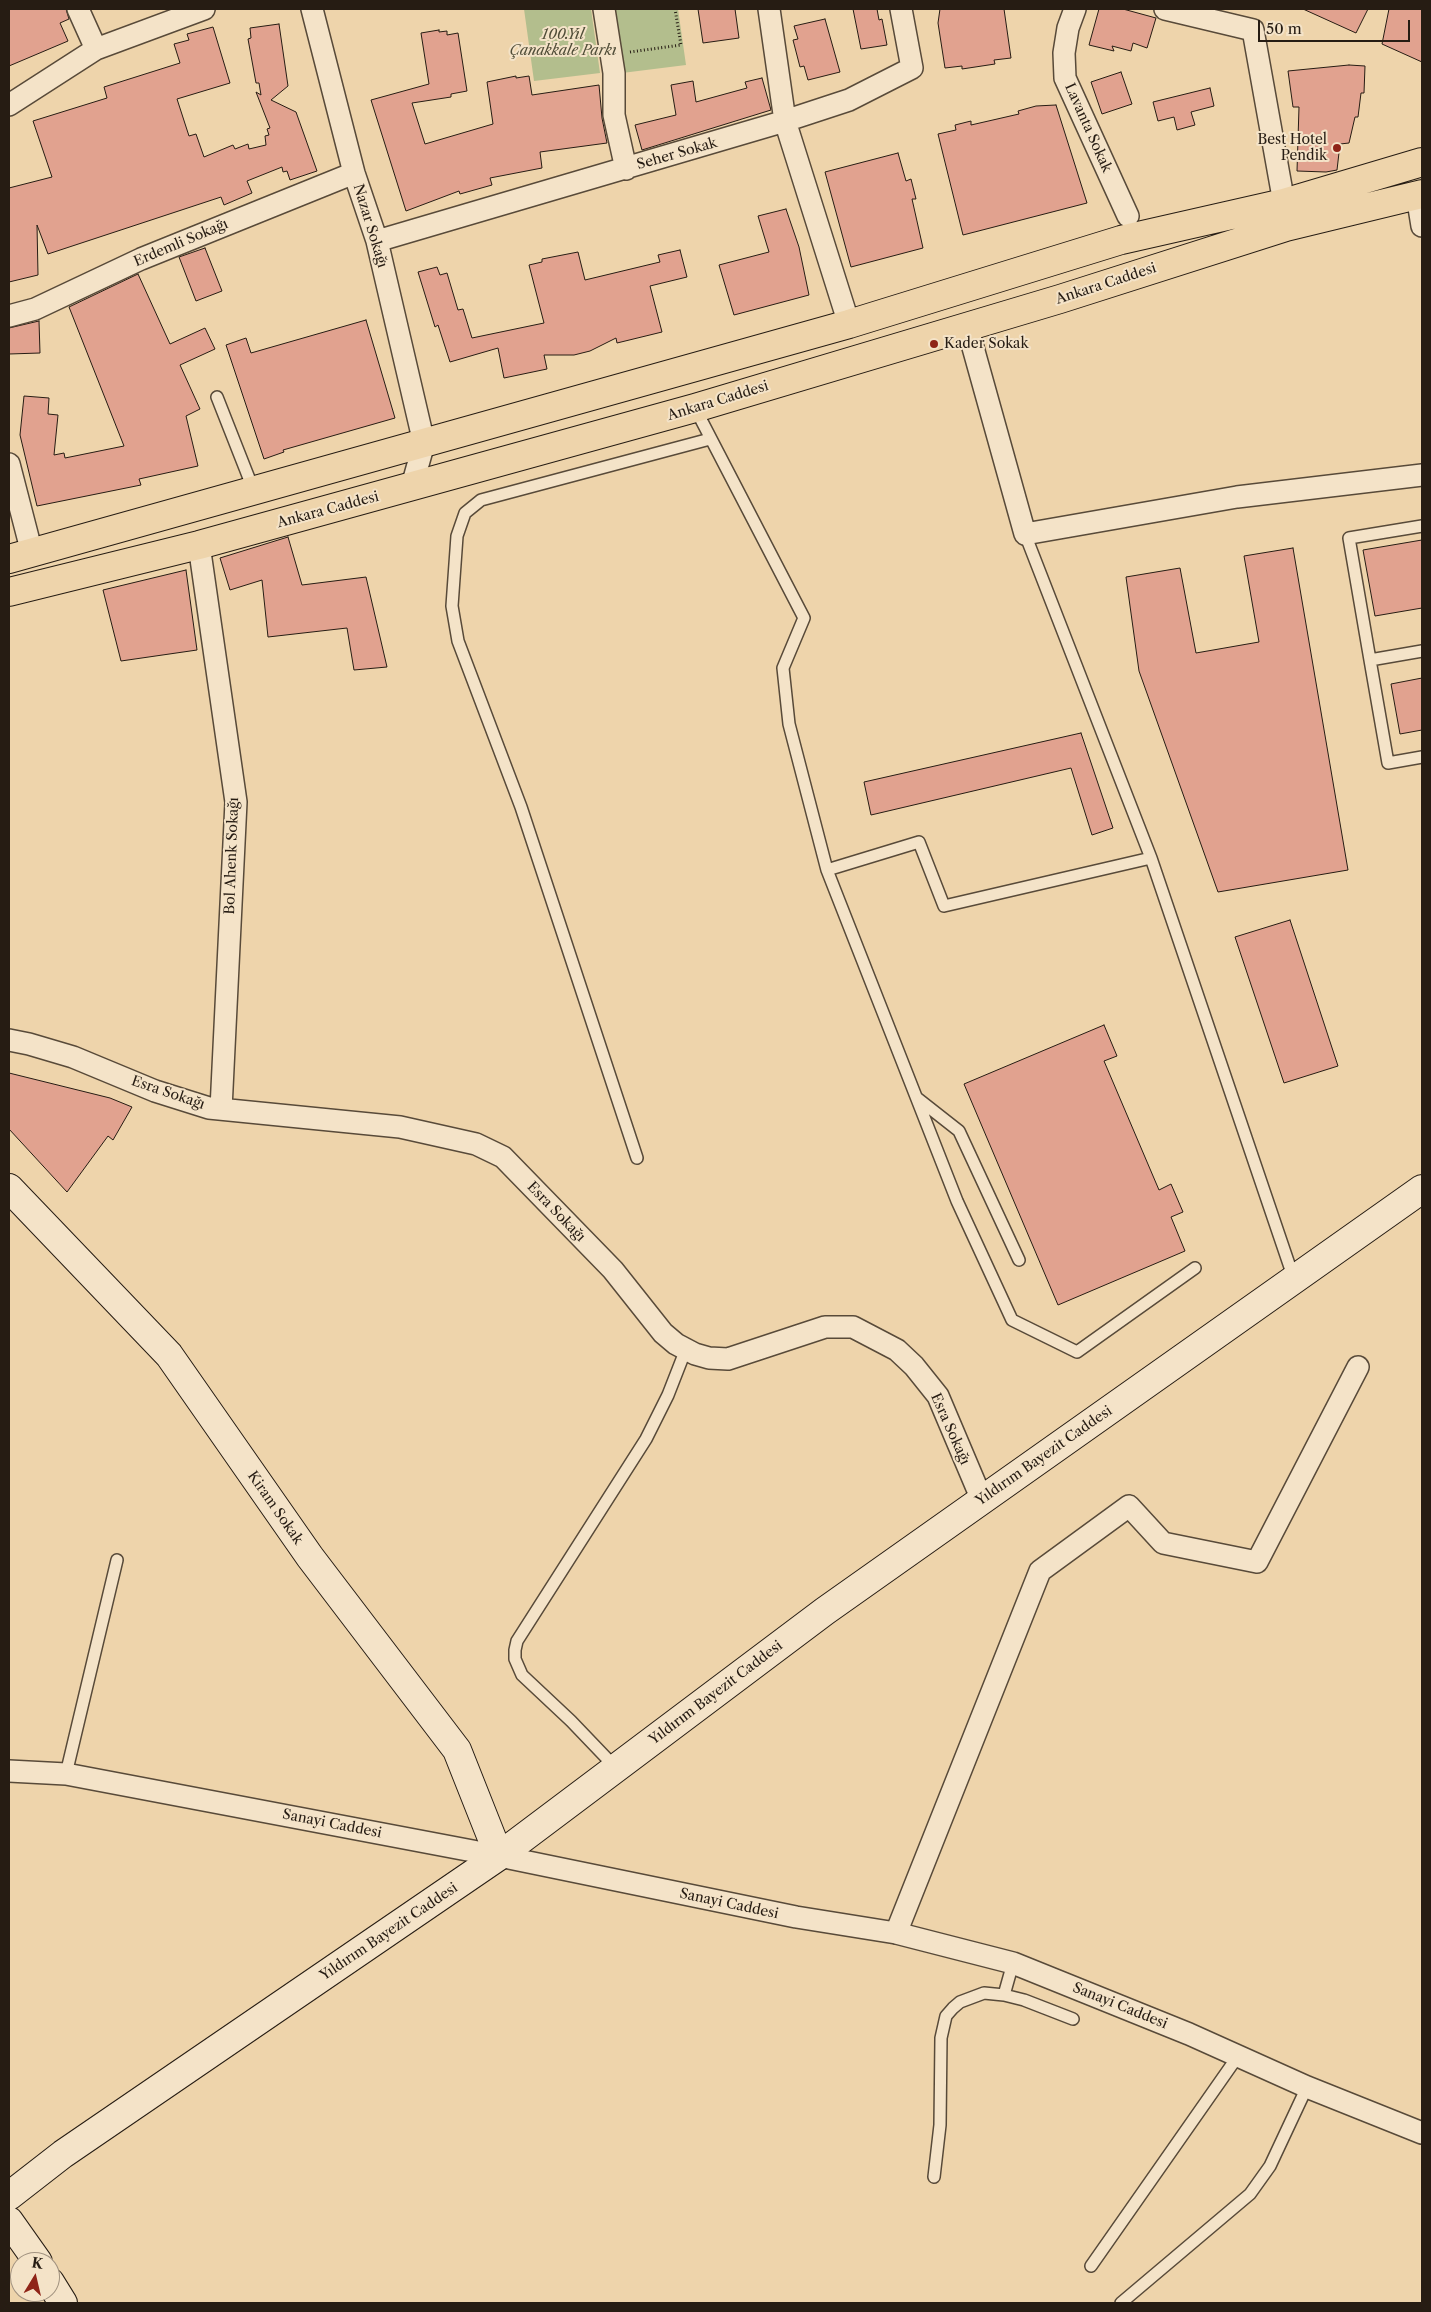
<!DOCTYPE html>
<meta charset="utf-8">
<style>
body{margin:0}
#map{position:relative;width:1431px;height:2312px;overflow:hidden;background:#eed4ab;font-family:"Libre Caslon Text",serif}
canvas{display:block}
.frame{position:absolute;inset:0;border:10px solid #261c13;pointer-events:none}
.north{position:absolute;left:10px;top:2252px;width:50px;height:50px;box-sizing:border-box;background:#f4e3c8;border:1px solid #a29380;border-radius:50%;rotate:9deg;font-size:14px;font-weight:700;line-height:20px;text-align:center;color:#261c13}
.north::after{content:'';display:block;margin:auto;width:18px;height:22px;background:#8f2418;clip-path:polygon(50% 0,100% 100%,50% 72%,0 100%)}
.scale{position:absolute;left:1258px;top:20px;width:152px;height:22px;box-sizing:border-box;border:2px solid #261c13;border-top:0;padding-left:6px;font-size:15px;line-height:18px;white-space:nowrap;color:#261c13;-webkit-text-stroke:4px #f4e3c8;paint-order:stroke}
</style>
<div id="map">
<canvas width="1431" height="2312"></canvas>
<div class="frame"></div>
<div class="north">K</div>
<div class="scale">50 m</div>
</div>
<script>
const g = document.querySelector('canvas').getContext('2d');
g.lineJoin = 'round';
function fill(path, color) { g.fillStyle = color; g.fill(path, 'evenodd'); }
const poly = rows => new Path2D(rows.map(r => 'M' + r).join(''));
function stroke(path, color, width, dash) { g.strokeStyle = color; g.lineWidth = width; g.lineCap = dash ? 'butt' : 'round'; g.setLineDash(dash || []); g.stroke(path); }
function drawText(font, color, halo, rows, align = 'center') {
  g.font = font + ' "Libre Caslon Text",serif'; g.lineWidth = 4; g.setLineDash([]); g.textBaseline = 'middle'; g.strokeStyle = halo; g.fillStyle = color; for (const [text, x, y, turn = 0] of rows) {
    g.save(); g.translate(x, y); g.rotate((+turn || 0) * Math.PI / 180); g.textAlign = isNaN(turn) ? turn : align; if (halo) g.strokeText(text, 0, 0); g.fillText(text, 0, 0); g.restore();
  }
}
fill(poly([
 [524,9,591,9,600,73,534,81],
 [613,9,678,9,686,65,622,73]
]), '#b3be8d');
const building = poly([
 [9,9,66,9,69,19,60,23,68,41,9,66,9,9],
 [698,9,735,9,739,38,703,43,698,9],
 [853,9,877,9,879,20,882,19,887,45,861,49,853,9],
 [940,9,1004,9,1011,58,994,60,995,64,962,69,962,66,945,68,938,23,940,9],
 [1099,9,1123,9,1156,18,1147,48,1133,43,1131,51,1112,46,1114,51,1089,45,1099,9],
 [1303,9,1368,9,1356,33,1303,9],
 [1389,9,1422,9,1422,62,1382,44,1389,9],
 [825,19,840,72,808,80,804,66,800,67,793,40,798,39,794,26,825,19],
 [279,24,288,86,271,100,296,112,317,171,290,180,287,171,283,172,282,167,247,181,252,193,224,205,221,197,48,254,37,225,38,275,9,282,9,188,52,177,33,121,107,98,104,87,180,63,174,44,189,40,187,34,213,27,230,83,177,99,189,136,196,134,204,157,233,145,235,149,248,144,249,149,266,145,265,136,269,135,267,129,270,128,256,92,261,95,259,83,256,83,248,39,251,38,250,28,279,24],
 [439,30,439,32,447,31,447,35,458,33,467,91,451,94,451,97,412,103,425,144,493,124,487,82,516,76,516,78,529,76,532,95,599,85,602,118,607,143,540,152,542,168,490,178,492,185,460,194,459,191,406,211,371,100,429,84,421,33,439,30],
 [1349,65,1365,66,1364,93,1361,93,1358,117,1355,117,1349,143,1340,144,1337,170,1326,172,1297,171,1299,107,1293,107,1288,71,1349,65],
 [1121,72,1132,104,1102,114,1091,82,1121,72],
 [762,78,771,110,642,150,635,125,676,115,671,85,693,81,696,102,747,88,745,82,762,78],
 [1210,88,1214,106,1191,112,1195,125,1177,130,1174,117,1158,121,1153,102,1210,88],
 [1056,105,1087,203,963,235,938,134,956,130,955,125,971,121,971,125,1019,114,1018,111,1036,106,1056,105],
 [898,153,906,181,911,179,916,199,912,199,923,248,851,267,825,172,898,153],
 [786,209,799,247,809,295,734,315,719,265,769,252,758,216,786,209],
 [205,248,222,291,196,301,179,257,205,248],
 [680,250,687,277,650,286,662,332,617,343,616,338,590,351,574,355,544,355,547,369,504,378,498,348,450,362,438,325,435,327,418,272,437,267,440,275,447,273,458,310,463,309,472,338,544,323,529,265,542,262,542,259,578,252,585,280,660,262,658,255,680,250],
 [138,274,170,344,205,328,215,349,180,365,200,409,186,416,198,466,139,479,141,485,37,506,20,435,24,396,49,398,48,414,58,415,54,455,64,453,65,458,124,446,69,307,138,274],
 [366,320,395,418,283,450,284,452,264,459,226,345,246,338,251,353,366,320],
 [39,321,40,353,9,354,9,328,39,321],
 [288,537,302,585,366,577,387,667,354,670,347,628,268,637,262,580,230,590,220,558,288,537],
 [1422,540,1422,608,1375,616,1363,550,1422,540],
 [1293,548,1348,870,1218,892,1139,671,1126,577,1180,568,1196,653,1259,642,1244,556,1293,548],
 [186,570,197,650,121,661,103,590,186,570],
 [1422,678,1422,730,1400,734,1391,684,1422,678],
 [1081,733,1113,828,1092,835,1071,768,871,815,864,782,1081,733],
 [1290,920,1338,1066,1284,1083,1235,937,1290,920],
 [1104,1025,1117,1056,1104,1061,1159,1190,1171,1184,1183,1212,1171,1217,1185,1251,1058,1305,964,1084,1104,1025],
 [9,1073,110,1098,132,1107,113,1140,108,1136,67,1192,9,1129,9,1073]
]);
fill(building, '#e1a28f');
stroke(building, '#261c13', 1);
const lane = poly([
 [217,397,254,491],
 [695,408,804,618,783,668,789,724,827,870,957,1201,1012,1320,1077,1352,1195,1268],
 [1422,526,1349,538,1370,660,1422,651],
 [1025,534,1151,858,1294,1279],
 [1370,660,1388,763,1422,757],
 [827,870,919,842,944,906,1151,858],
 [917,1098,959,1131,1019,1260],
 [637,1158,521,807,458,641,452,606,457,536,465,513,481,500,710,439],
 [616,1768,571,1721,522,1675,515,1659,515,1650,517,1641,646,1439,668,1395,686,1349],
 [66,1774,117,1560],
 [1004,1995,1013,1963],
 [934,2177,940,2125,941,2038,946,2016,953,2008,960,2002,984,1993,1004,1995,1024,2000,1073,2019],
 [1091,2266,1238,2056],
 [1121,2303,1250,2194,1270,2166,1307,2087]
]);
const street = poly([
 [78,9,96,49],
 [312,9,354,173,377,241,424,443,412,486],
 [604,9,614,73,614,115,626,169],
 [769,9,785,121,849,324],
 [1075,9,1068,28,1064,53,1065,78,1128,216],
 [1165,9,1253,30,1284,203],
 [9,105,96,49,204,9],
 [1417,195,1422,226],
 [377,241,785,121,849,100,912,68,901,9],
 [9,316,35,309,141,259,354,173],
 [967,326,1025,534,1237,497,1422,475],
 [9,464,32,553],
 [199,545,236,802,221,1109],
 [9,1040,29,1044,73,1057,155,1091,209,1108,400,1127,476,1144,503,1157,613,1270,663,1333,676,1344,695,1354,709,1358,728,1359,825,1327,853,1327,897,1350,914,1366,938,1396,982,1500],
 [9,1771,66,1774,499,1856,796,1917,896,1933,1013,1963,1189,2034,1307,2087,1422,2133],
 [896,1933,1040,1571,1129,1506,1163,1543,1257,1562,1358,1367]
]);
const secondary = poly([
 [9,1188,169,1355,310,1557,457,1750,499,1856],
 [9,2196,63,2154,499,1856,825,1611,1422,1189],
 [9,2221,38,2262],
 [50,2282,63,2303]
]);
const primary = poly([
 [9,559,849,324,1121,240,1284,203,1422,162],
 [9,592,199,545,695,408,1060,299,1286,227,1422,194]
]);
stroke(lane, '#584a39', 14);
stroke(street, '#584a39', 24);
stroke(secondary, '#261c13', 30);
stroke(primary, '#261c13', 30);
stroke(poly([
 [630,52,681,45,675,9]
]), '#261c13', 3, [1, 2.5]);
stroke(lane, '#f4e3c8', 11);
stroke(street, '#f4e3c8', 21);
stroke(secondary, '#f4e3c8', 28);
stroke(primary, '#eed4ab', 28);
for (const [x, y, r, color] of [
 [1337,148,5,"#8f2418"],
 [934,344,5,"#8f2418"]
]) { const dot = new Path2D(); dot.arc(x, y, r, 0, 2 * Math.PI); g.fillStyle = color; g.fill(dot); stroke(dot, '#f4e3c8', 2); }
drawText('italic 14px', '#504d38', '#f4e3c8', [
 ["100.Yıl",563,35],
 ["Çanakkale Parkı",563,51]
]);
drawText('14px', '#261c13', '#f4e3c8', [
 ["Lavanta Sokak",1088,128,66],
 ["Seher Sokak",677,154,-16],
 ["Nazar Sokağı",370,226,73],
 ["Erdemli Sokağı",181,243,-23],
 ["Ankara Caddesi",1106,284,-18],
 ["Ankara Caddesi",718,401,-17],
 ["Ankara Caddesi",328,510,-15],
 ["Bol Ahenk Sokağı",232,856,-88],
 ["Esra Sokağı",168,1093,19],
 ["Esra Sokağı",556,1212,46],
 ["Esra Sokağı",950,1429,66],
 ["Yıldırım Bayezit Caddesi",1044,1456,-35],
 ["Kiram Sokak",275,1508,55],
 ["Yıldırım Bayezit Caddesi",716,1693,-37],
 ["Sanayi Caddesi",332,1824,11],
 ["Sanayi Caddesi",729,1904,12],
 ["Yıldırım Bayezit Caddesi",389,1932,-34],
 ["Sanayi Caddesi",1120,2006,22]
]);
drawText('14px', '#261c13', '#f4e3c8', [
 ["Best Hotel",1327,140],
 ["Pendik",1327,156],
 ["Kader Sokak",944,344,"left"]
], 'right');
</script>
